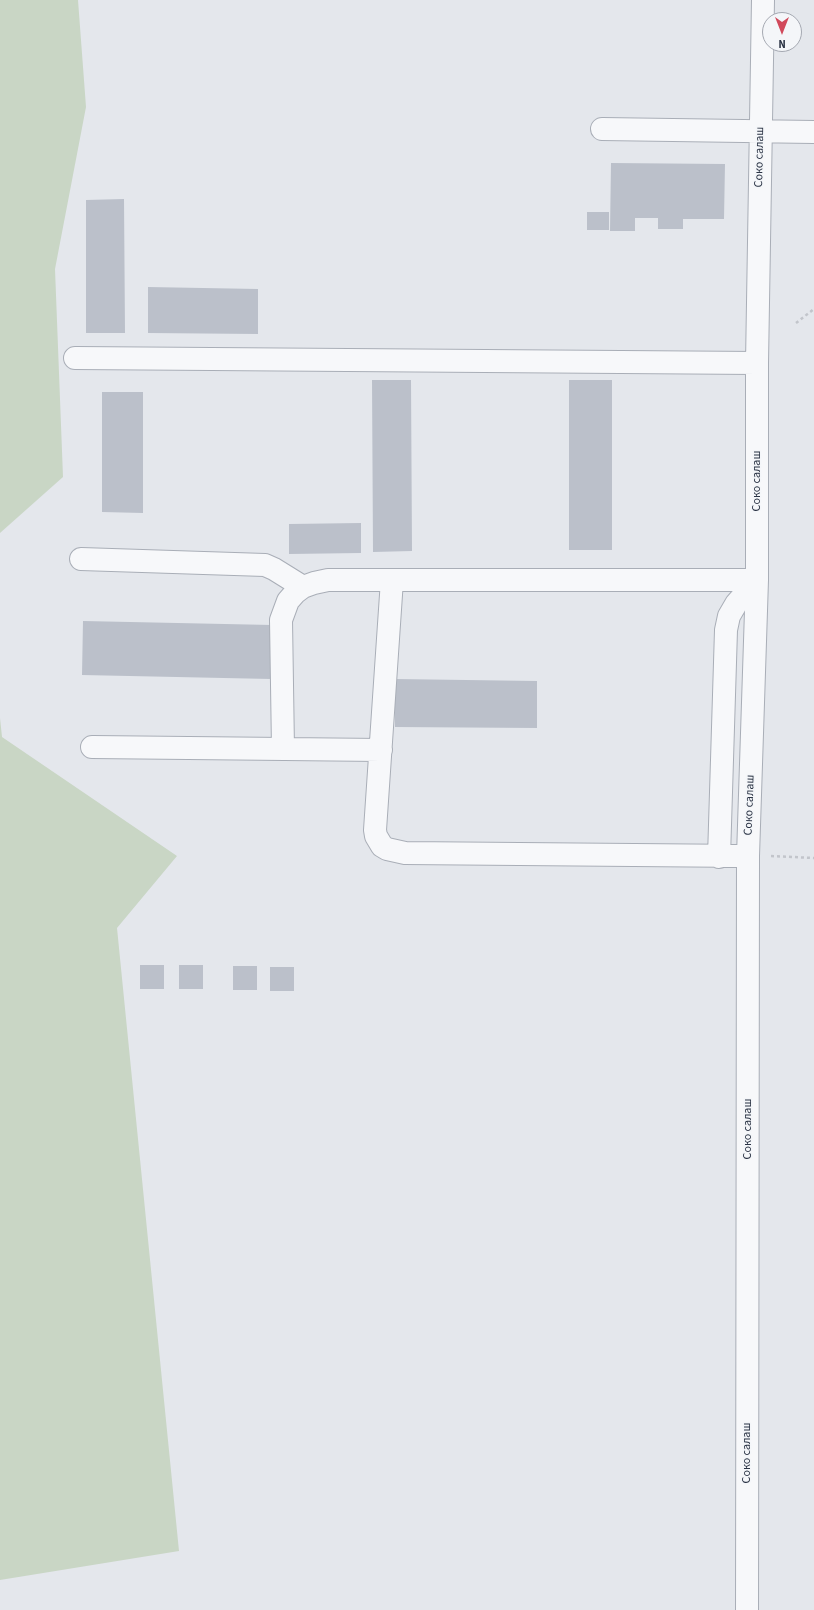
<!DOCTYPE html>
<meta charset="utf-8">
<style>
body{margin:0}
#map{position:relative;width:814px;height:1610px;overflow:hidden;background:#e4e7ec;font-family:"Source Sans 3",sans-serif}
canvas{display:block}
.north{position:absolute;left:762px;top:12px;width:40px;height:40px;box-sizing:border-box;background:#f4f6f9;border:1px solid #a4a8b1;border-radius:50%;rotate:180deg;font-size:11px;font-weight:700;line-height:16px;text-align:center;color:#2b3445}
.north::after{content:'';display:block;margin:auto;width:14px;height:18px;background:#d1495b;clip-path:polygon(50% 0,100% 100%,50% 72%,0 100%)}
</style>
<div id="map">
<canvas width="814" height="1610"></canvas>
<div class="north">N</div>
</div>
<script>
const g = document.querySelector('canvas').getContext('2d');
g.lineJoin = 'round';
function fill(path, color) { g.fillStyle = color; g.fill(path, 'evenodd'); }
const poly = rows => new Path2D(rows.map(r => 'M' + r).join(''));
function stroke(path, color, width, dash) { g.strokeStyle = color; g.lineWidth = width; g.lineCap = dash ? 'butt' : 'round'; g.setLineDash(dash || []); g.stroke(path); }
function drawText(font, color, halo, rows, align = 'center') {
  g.font = font + ' "Source Sans 3",sans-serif'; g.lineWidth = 3; g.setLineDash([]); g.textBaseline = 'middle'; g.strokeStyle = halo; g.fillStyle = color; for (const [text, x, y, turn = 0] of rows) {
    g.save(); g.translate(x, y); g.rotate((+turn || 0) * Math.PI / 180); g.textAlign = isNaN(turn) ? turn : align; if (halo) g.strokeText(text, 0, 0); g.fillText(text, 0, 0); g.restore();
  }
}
fill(poly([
 [0,0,78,0,86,107,55,269,63,477,0,533],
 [0,718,2,737,177,856,117,928,179,1551,0,1580]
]), '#c9d6c5');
fill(poly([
 [611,163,725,164,724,219,683,219,683,229,658,229,658,218,635,218,635,231,610,231],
 [124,199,125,333,86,333,86,200],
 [587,212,609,212,609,230,587,230],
 [148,287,258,289,258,334,148,333],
 [372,380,411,380,412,551,373,552],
 [569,380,612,380,612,550,569,550],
 [102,392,143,392,143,513,102,512],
 [361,523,361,553,289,554,289,524],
 [83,621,272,625,271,679,82,675],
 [395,679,537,681,537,728,395,727],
 [140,965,164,965,164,989,140,989],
 [179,965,203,965,203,989,179,989],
 [233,966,257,966,257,990,233,990],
 [270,967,294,967,294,991,270,991]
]), '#bbc0ca');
const minor = poly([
 [602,129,814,132],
 [75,358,757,363],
 [81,559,265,565,274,569,303,587],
 [392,580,375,830,376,836,382,846,387,849,405,853,748,856],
 [92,747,381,750],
 [283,749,281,620,288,601,295,593,303,587,314,583,328,580,757,580],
 [719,857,726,630,729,616,736,604,757,580],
 [747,1610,748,856,757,580,757,363,763,0]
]);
stroke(minor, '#a9aeb7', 24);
stroke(poly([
 [796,323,814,309],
 [771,856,814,858]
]), '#c2c5cb', 2.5, [3, 3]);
stroke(minor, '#f7f8fa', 22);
drawText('12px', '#2b3445', '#f4f6f9', [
 ["Соко салаш",760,157,-89],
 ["Соко салаш",757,481,-90],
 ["Соко салаш",750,805,-88],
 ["Соко салаш",748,1129,-90],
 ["Соко салаш",747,1453,-90]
]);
</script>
